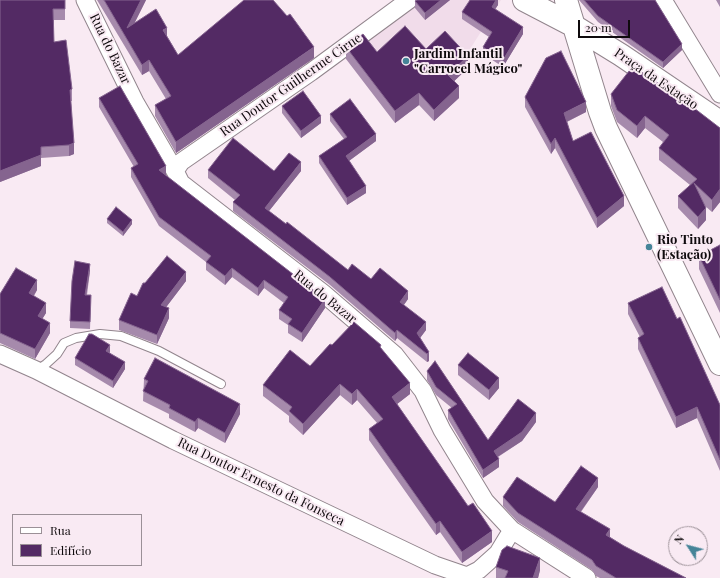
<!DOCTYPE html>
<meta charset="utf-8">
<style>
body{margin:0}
#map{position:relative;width:720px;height:578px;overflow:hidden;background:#f9eaf3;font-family:"Playfair Display",serif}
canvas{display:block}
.legend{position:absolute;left:12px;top:514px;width:130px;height:52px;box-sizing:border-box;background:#f9eaf3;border:1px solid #9b9097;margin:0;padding:5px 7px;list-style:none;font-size:12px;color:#0f0a0d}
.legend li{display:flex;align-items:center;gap:8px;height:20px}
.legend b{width:20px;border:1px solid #9b9097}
.north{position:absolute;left:668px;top:526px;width:40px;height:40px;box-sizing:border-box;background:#f9eaf3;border:1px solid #9b9097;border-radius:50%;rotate:306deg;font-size:11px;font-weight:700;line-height:16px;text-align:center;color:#0f0a0d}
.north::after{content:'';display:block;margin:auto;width:14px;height:18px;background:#458498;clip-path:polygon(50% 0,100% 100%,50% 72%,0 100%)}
.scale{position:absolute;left:578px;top:20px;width:52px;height:18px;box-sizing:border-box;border:2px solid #0f0a0d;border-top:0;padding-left:5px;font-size:12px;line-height:14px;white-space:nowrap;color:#0f0a0d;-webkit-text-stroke:3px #f9eaf3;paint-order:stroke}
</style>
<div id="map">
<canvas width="720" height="578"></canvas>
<ul class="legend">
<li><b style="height:5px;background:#fff"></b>Rua</li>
<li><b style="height:11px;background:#532a64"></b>Edifício</li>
</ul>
<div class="north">N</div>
<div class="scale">20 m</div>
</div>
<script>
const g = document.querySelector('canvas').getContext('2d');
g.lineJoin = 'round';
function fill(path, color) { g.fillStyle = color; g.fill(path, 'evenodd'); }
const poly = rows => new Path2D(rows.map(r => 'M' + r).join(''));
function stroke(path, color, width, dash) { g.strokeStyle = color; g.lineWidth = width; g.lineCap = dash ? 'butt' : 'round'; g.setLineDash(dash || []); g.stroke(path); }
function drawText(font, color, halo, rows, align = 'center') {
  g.font = font + ' "Playfair Display",serif'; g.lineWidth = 4; g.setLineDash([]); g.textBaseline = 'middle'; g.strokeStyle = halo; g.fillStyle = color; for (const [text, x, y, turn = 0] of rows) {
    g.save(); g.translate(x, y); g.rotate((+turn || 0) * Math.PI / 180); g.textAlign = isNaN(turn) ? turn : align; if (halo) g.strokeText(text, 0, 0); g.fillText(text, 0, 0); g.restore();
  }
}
fill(poly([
 [425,0,501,0,460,65,398,122,346,57]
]), '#f1dcea');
const lane = poly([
 [37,370,46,364,57,354,64,343,76,338,100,334,121,336,159,351,221,384]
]);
const street = poly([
 [85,0,135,102,175,171,181,183,323,293,395,355,423,391,442,430,485,501,512,530,587,578],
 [663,0,720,94],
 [175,171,181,162,311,72,409,0],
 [0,354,36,370,173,440,435,565,467,576,479,570,498,553,512,530]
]);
const secondary = poly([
 [524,0,574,26,621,55,720,122],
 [566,0,600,112,606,128,720,364]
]);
stroke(lane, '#92858d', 10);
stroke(street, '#92858d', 19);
stroke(secondary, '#92858d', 24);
stroke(lane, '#fff', 8);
stroke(street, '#fff', 17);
stroke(secondary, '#fff', 22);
fill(poly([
 [0,0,65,0,65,20,54,20,54,42,72,89,72,101,71,101,74,154,69,156,41,158,41,166,0,182],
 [97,0,146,0,135,22,167,36,178,55,314,58,176,153,155,116,155,105,166,99,149,71,142,75],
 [417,0,450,0,425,20,415,8,415,1],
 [498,0,498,5,495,9,523,34,503,67,483,54,483,47,489,37,462,19,462,12],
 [579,0,655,0,682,50,663,68,598,22],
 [716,0,720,0,720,7],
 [346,47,377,52,426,49,468,68,454,81,459,98,434,121,419,105,395,123,346,59],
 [611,94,720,128,720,202,712,212,704,205,706,220,698,229,678,208,678,196,690,185,659,160,659,148,663,142,645,128,637,138,617,122,611,106],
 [525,97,586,112,567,122,573,141,624,206,597,228,555,148,551,154,525,107],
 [99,98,166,175,165,175,325,308,302,342,288,333,288,325,279,319,279,310,284,303,264,288,258,296,232,277,225,285,206,270,206,262,159,226,131,177,131,168,134,167,99,107],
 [282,106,321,123,301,138,282,113],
 [330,114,376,141,349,161,366,193,347,205,319,163,319,156,344,139,330,121],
 [208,170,301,171,269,211,348,270,371,279,408,299,404,305,426,330,420,338,429,352,429,361,427,362,397,338,395,341,330,285,233,211,233,202,235,200,208,178],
 [107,219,132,224,123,236,107,223],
 [720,245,720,313,699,269,699,256],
 [90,271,87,295,91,302,90,329,70,328,70,321],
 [186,281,166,307,169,318,157,344,119,330,119,320,137,296,145,283],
 [37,290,34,296,46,313,42,319,50,333,35,359,0,343,0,294],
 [628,303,677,319,720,405,720,471,697,418,676,428,638,349,638,338,640,337,628,314],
 [332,345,381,348,410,394,397,404,492,542,462,563,440,532,436,535,369,440,369,429,377,423,357,400,352,405,340,395,303,435,289,422,289,416,263,396,263,385,310,366],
 [109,352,125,369,113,388,75,365,75,358,110,352],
 [435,361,488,440,536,422,522,441,498,457,499,467,483,478,448,419,448,410,452,408,436,395,427,380,427,371],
 [458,365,499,388,489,400,458,375],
 [144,379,240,414,225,443,198,428,195,432,169,418,169,414,143,401],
 [598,487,581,512,610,537,624,546,686,578,600,578,596,576,592,570,518,522,503,506,503,497,555,502],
 [496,567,540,570,538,578,496,578]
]), '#a68aac');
fill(poly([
 [141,0,146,0,127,38,127,28],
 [441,0,450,0,425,20,425,13],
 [496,0,498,0,498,5,492,14,492,7],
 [523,27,523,34,503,67,503,60],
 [167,28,167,39,163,30],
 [682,44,682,50,663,68,663,62],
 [314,47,314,58,176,153,176,142],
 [468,56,468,68,448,87,448,75],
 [149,60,149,71,142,75,142,65],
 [459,86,459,98,434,121,434,110],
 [419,93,419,105,395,123,395,111],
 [586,102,586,112,564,123,564,113],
 [321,116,321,123,301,138,301,131],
 [645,116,645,128,637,138,637,126],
 [376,134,376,141,346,163,346,156],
 [555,138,555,148,551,154,551,144],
 [74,143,74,154,69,156,69,145],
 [41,155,41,166,0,182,0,171],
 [301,162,301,171,265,216,265,208],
 [166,166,166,175,159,179,159,170],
 [366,186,366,193,347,205,347,198],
 [720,189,720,202,712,212,712,200],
 [624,196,624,206,597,228,597,218],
 [706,208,706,220,698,229,698,217],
 [132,220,132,224,123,236,123,232],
 [90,264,90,271,85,302,85,295],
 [232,268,232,277,225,285,225,276],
 [186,272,186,281,161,314,161,305],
 [37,280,37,290,29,303,29,293],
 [264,280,264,288,258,296,258,288],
 [408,291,408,299,400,310,400,302],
 [325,299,325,308,302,342,302,333],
 [46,303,46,313,38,326,38,316],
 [169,308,169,318,157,344,157,335],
 [426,322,426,330,417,342,417,333],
 [50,323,50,333,35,359,35,349],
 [397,330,397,338,395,341,395,333],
 [110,345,110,352,106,358,106,351],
 [429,352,429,361,427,362,427,354],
 [125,362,125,369,113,388,113,381],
 [499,378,499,388,489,400,489,390],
 [410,383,410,394,392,408,392,397],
 [340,384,340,395,303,435,303,424],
 [357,389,357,400,352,405,352,394],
 [240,404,240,414,225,443,225,433],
 [697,407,697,418,676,428,676,417],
 [536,413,536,422,522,441,494,459,494,451],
 [198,418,198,428,195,432,195,422],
 [499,459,499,467,483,478,483,470],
 [598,478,598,487,576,518,576,509],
 [440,521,440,532,436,535,436,524],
 [610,529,610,539,606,535],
 [492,531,492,542,462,563,462,552],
 [540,558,540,570,538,578,533,578]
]), '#85648f');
const building = poly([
 [0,0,65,0,65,9,53,9,54,42,66,40,72,89,70,90,74,143,69,145,41,147,41,155,0,171,0,0],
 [104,0,141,0,127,28,156,9,167,28,163,30,178,55,244,0,273,0,287,16,290,14,314,47,176,142,155,105,171,96,149,60,142,65,104,0],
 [417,0,441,0,425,13,415,1,417,0],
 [470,0,496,0,492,7,523,27,503,60,483,47,492,32,462,12,470,0],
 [584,0,655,0,682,44,663,62,598,16,584,0],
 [405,26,426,49,445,31,468,56,448,75,459,86,434,110,419,93,395,111,346,47,363,34,377,52,405,26],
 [561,51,586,102,564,113,573,141,591,132,624,196,597,218,555,138,551,144,525,97,546,58,561,51],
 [633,66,694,108,720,128,720,189,712,200,694,183,706,208,698,217,678,196,697,179,659,148,669,135,645,116,637,126,617,110,611,94,633,66],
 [120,86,166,166,159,170,325,299,302,333,288,324,292,319,279,310,288,297,264,280,258,288,232,268,225,276,206,262,211,256,159,217,131,168,138,164,99,98,120,86],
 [303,91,321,116,301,131,282,106,303,91],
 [350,99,376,134,346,156,366,186,347,198,319,156,347,137,330,114,350,99],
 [233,138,274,171,289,153,301,162,265,208,286,224,287,222,348,270,352,264,371,279,380,268,408,291,400,302,426,322,417,333,429,352,427,354,397,330,395,333,330,277,233,202,240,195,208,170,233,138],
 [116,207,132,220,123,232,107,219,116,207],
 [720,245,720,300,699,256,720,245],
 [167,256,186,272,161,305,169,308,157,335,119,320,131,293,137,296,143,283,145,283,167,256],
 [75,261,90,264,85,295,91,295,90,322,70,321,72,281,75,261],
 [16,268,37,280,29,293,46,303,38,316,50,323,35,349,0,333,0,294,16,268],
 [662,287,677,319,680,317,720,405,720,460,697,407,676,417,638,338,644,334,628,303,662,287],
 [354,322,381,345,380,347,410,383,392,397,468,506,473,503,492,531,462,552,440,521,436,524,369,429,383,419,357,389,352,394,340,384,303,424,289,411,292,407,263,385,290,350,310,366,330,344,332,345,354,322],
 [89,334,92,334,110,345,106,351,125,362,113,381,75,358,89,334],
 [468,353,499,378,489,390,458,365,468,353],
 [155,358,240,404,225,433,198,418,195,422,169,408,170,405,143,391,148,381,144,379,155,358],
 [435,361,488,440,518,399,536,413,522,432,494,451,499,459,483,470,448,410,457,404,436,387,427,371,435,361],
 [581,466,598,478,576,509,610,529,606,535,624,546,686,578,616,578,596,566,592,560,518,513,503,497,517,477,555,502,581,466],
 [507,546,540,558,533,578,505,578,508,571,496,567,502,550,507,546]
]);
fill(building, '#532a64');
stroke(building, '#85648f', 1);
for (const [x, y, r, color] of [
 [406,61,4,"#458498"],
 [649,247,4,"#458498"]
]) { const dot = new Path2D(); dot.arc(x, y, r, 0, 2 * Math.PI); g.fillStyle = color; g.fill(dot); stroke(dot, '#f9eaf3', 1.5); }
drawText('13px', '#0f0a0d', '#f9eaf3', [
 ["Rua do Bazar",110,49,64],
 ["Praça da Estação",656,79,34],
 ["Rua Doutor Guilherme Cirne",291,85,-35],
 ["Rua do Bazar",325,297,39],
 ["Rua Doutor Ernesto da Fonseca",261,482,26]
]);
drawText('bold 13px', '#0f0a0d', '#f9eaf3', [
 ["Jardim Infantil",414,54],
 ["\"Carrocel Mágico\"",414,69],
 ["Rio Tinto",657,240],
 ["(Estação)",657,255]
], 'left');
</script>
